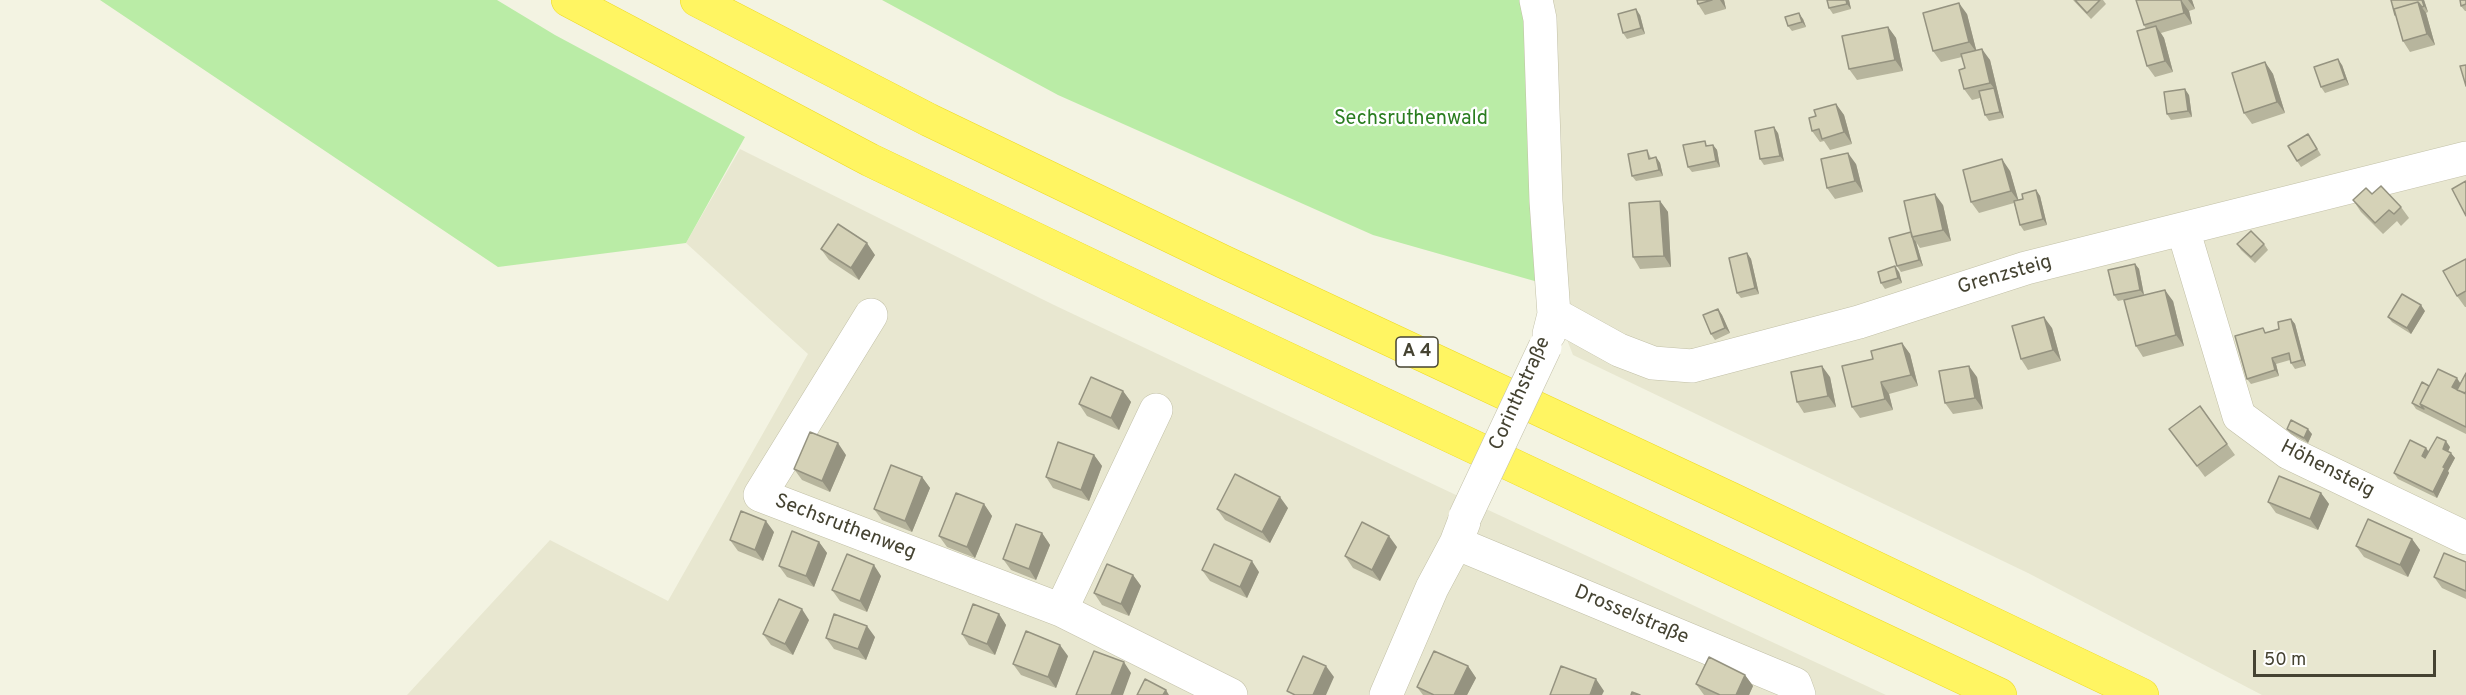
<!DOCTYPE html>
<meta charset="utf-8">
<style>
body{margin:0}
#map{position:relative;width:2466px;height:695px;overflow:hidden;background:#f3f3e2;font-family:Overpass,sans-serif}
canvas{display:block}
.scale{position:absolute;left:2253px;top:650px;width:183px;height:27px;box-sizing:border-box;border:3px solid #454332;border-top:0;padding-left:8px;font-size:18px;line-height:21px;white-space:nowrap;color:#454332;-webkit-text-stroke:4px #fff;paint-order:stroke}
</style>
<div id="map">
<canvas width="2466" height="695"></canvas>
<div class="scale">50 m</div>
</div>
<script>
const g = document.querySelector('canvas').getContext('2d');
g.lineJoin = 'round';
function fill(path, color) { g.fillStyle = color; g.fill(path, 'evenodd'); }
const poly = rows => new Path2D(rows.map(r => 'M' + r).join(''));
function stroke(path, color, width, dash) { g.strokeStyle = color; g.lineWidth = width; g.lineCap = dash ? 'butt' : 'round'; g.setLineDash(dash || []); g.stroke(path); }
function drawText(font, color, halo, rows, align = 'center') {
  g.font = font + ' Overpass,sans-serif'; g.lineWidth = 4.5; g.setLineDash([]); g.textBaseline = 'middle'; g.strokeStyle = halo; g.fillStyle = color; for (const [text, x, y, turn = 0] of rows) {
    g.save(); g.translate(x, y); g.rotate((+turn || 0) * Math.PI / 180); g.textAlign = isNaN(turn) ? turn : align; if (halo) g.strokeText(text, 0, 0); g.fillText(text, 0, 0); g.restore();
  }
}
fill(poly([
 [1523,0,2466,0,2466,695,2262,695,2028,573,1573,355,1545,284],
 [740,149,1054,305,1456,495,1886,695,407,695,550,540,668,601,808,354,686,243]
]), '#e8e7d0');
fill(poly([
 [100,0,497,0,555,35,745,137,686,243,498,267],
 [882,0,1523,0,1545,284,1373,235,1058,95]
]), '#baeca6');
const minor = poly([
 [1536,0,1540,19,1546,201,1554,314,1549,334],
 [2183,229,2239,416,2289,453,2466,538],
 [1554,314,1619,350,1653,363,1692,366,1859,322,2026,268,2466,158],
 [871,315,760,495,1061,610,1231,695],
 [1456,543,1795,684,1799,695],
 [1061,610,1156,410],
 [1386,695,1432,588,1456,543,1464,522]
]);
const highway = poly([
 [568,0,870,160,1194,315,2000,695],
 [697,0,929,120,1224,262,1731,499,2142,695]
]);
stroke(minor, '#c2c0a7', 34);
stroke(highway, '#edd923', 34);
stroke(minor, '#fff', 33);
stroke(highway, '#fff562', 33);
const minorBridge = poly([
 [1465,517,1545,347]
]);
stroke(minorBridge, '#c2c0a7', 34, []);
stroke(minorBridge, '#fff', 33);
fill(poly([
 [1697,0,1724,0,1726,9,1705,15,1698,4],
 [1827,0,1849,0,1851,9,1833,14,1829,8],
 [2073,0,2103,0,2106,4,2091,19],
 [2136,0,2192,0,2195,9,2189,11,2192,24,2161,33,2164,38,2173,72,2155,77,2147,66,2146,29,2144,25],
 [2391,0,2424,0,2428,12,2426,13,2435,45,2410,52,2403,41],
 [2466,0,2466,11,2465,11,2461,6],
 [1967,14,1976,50,1990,60,2004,118,1989,121,1985,115,1980,98,1972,100,1964,89,1965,68,1962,57,1941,62,1933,51],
 [1640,15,1645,34,1627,39,1623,33],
 [1803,19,1806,27,1792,31,1788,26],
 [1888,27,1896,38,1903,71,1857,80,1849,69],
 [2265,62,2273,74,2285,113,2252,124,2244,113],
 [2342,65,2349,85,2325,93,2321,87],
 [2189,95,2192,117,2171,120,2167,114],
 [1836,104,1844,115,1852,144,1830,150,1824,141,1820,142,1812,131,1816,116],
 [1778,133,1784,161,1764,165,1760,159],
 [2312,140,2321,155,2301,167,2297,161],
 [1713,145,1717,150,1720,167,1692,172,1688,167,1708,146],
 [1647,150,1651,158,1656,157,1660,163,1663,176,1636,181,1632,176],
 [1856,164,1863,192,1835,199,1827,188],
 [2010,171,2018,200,2023,199,2036,190,2040,196,2047,225,2024,231,2020,225,2014,203,1979,213,1971,202],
 [2372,194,2401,207,2409,218,2401,226,2397,221,2383,234,2361,212,2353,200],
 [1660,201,1668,212,1671,267,1640,269,1633,257],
 [1943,205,1951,241,1920,248,1916,242,1923,266,1901,272,1897,266,1911,232],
 [2237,244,2264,244,2268,250,2255,263,2241,250],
 [821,249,875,255,859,280,829,260],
 [1747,253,1751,259,1759,294,1741,298,1737,293],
 [2466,259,2466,307,2465,307,2457,296],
 [2135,264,2139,269,2144,295,2173,301,2184,346,2143,357,2136,346,2142,296,2118,301,2114,295],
 [1899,272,1902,283,1885,289,1881,283],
 [1718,309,1722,315,1730,333,1715,340,1711,334],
 [2425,311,2411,334,2392,322,2388,317],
 [2291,319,2295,324,2306,366,2295,369,2291,363,2290,360,2276,364,2279,376,2251,384,2247,379,2266,333,2279,329],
 [2052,328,2061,361,2028,370,2021,359],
 [1902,343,1910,354,1918,386,1889,394,1893,410,1860,418,1852,407,1873,359],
 [2466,373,2466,434,2416,409,2412,403,2429,386,2460,383],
 [1830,377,1836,407,1804,413,1797,402],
 [1977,377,1983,409,1953,414,1945,403],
 [1123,391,1131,402,1119,430,1087,416,1079,404],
 [2200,406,2235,455,2205,477,2169,429],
 [2287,429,2312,434,2308,443,2291,434],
 [2450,447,2448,451,2455,458,2448,471,2449,473,2437,498,2398,479,2394,473,2426,448,2429,452],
 [846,455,830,492,802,480,794,469],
 [1094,455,1102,466,1089,501,1053,488,1046,477],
 [922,477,930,488,912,532,882,520,874,509],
 [2321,493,2329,504,2318,530,2276,513,2268,502],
 [984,504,992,516,975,558,947,547,939,536],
 [1288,508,1270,543,1225,520,1217,509],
 [774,532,763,561,738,551,730,540],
 [1042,533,1050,545,1036,580,1011,570,1003,559],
 [2412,539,2420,550,2408,577,2364,557,2356,546],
 [819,542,827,553,814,587,787,577,779,566],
 [1397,547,1380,581,1353,568,1345,556],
 [2466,562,2466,599,2442,588,2434,577],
 [1202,570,1259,572,1247,598,1210,581],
 [1133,575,1141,586,1129,616,1102,605,1094,593],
 [881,576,867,612,840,601,832,590],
 [999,614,1006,625,995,655,969,645,962,634],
 [809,620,793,655,771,645,763,634],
 [875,637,866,660,834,649,826,638],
 [1068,656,1056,688,1021,675,1013,664],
 [1468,666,1476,678,1467,695,1423,695,1417,687],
 [1745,675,1753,686,1749,695,1704,695,1696,684]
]), '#b7b59d');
fill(poly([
 [1720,0,1724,0,1726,9],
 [1846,0,1849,0,1851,9,1847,4],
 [2181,0,2189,11,2192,24,2184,13],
 [2188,0,2192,0,2195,9],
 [2422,0,2424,0,2428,12,2424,6],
 [2418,2,2426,13,2435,45,2427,34],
 [1959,3,1967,14,1977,53,1969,42],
 [1636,9,1640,15,1645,34,1641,28],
 [1799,13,1803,19,1806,27,1802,22],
 [2156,26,2164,38,2173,72,2165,61],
 [1888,27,1896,38,1903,71,1895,60],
 [1982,49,1990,60,2004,118,2000,112,1994,88,1990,83],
 [2338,59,2342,65,2349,85,2345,79],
 [2265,62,2273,74,2285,113,2277,102],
 [2185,89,2189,95,2192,117,2188,111],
 [1836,104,1844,115,1852,144,1844,132],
 [1774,127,1778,133,1784,161,1780,156],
 [1713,145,1717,150,1720,167,1716,161],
 [1848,153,1856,164,1863,192,1855,181],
 [1656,157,1660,163,1663,176,1659,170],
 [2002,159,2010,171,2019,202,2011,191],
 [2036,190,2040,196,2047,225,2043,219],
 [1935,194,1943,205,1951,241,1943,230],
 [1660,201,1668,212,1671,267,1664,256],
 [1912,237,1916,242,1923,266,1919,260],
 [867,243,875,255,859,280,851,268],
 [1747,253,1751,259,1759,294,1755,288],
 [2135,264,2139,269,2144,295,2140,290],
 [1895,266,1899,272,1902,283,1898,278],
 [2165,290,2173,301,2184,346,2176,335],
 [2421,305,2425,311,2411,334,2407,328],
 [1718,309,1722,315,1730,333,1725,328],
 [2044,317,2052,328,2061,361,2053,350],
 [2291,319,2295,324,2306,366,2302,360],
 [1902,343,1910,354,1918,386,1911,375],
 [2272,358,2276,364,2279,376,2275,370],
 [1822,366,1830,377,1836,407,1828,396],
 [1969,366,1977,377,1983,409,1975,398],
 [2457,378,2464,389,2461,395,2452,387],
 [1881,382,1889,394,1893,410,1885,399],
 [1123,391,1131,402,1119,430,1111,418],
 [2308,429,2312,434,2308,443,2304,438],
 [2446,441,2450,447,2447,454,2443,449],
 [838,443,846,455,830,492,822,481],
 [2426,448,2430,454,2426,462,2422,456],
 [2451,453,2455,458,2448,471,2449,473,2437,498,2433,492,2443,467],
 [1094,455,1102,466,1089,501,1081,490],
 [922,477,930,488,912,532,905,521],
 [2321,493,2329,504,2318,530,2310,519],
 [1280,497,1288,508,1270,543,1262,532],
 [984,504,992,516,975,558,967,547],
 [766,521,774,532,763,561,755,550],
 [1042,533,1050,545,1036,580,1029,569],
 [1389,536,1397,547,1380,581,1372,570],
 [2412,539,2420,550,2408,577,2400,565],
 [819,542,827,553,814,587,806,576],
 [1252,561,1259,572,1247,598,1240,587],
 [874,565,881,576,867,612,860,601],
 [1133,575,1141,586,1129,616,1121,604],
 [802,609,809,620,793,655,785,644],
 [999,614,1006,625,995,655,987,644],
 [867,626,875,637,866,660,858,649],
 [1060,645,1068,656,1056,688,1048,677],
 [1124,662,1131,673,1123,695,1111,695],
 [1326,666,1334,677,1326,695,1313,695],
 [1468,666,1476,678,1467,695,1454,695],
 [1745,675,1753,686,1749,695,1736,695],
 [1596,679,1604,691,1602,695,1590,695],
 [1166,690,1169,695,1163,695]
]), '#959380');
const building = poly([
 [1697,0,1712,0,1698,4,1697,0],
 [1827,0,1846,0,1847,4,1829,8,1827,0],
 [2075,0,2100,0,2087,13,2075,0],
 [2136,0,2181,0,2184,13,2144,25,2136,0],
 [2391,0,2422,0,2424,6,2422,7,2418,2,2394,9,2395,15,2391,0],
 [2460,0,2466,0,2466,4,2461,6,2460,0],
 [2418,2,2427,34,2403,41,2394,9,2418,2],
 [1959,3,1969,42,1933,51,1923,13,1959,3],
 [1636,9,1641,28,1623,33,1618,14,1636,9],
 [1799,13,1802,22,1788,26,1785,17,1799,13],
 [2156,26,2165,61,2147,66,2137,31,2156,26],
 [1888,27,1895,60,1849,69,1842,36,1888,27],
 [1982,49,1990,83,1964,89,1959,70,1965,68,1961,54,1982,49],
 [2338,59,2345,79,2321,87,2314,67,2338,59],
 [2265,62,2277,102,2244,113,2232,73,2265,62],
 [2466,65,2466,86,2460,66,2466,65],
 [1994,88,2000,112,1985,115,1979,91,1994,88],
 [2185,89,2188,111,2167,114,2164,92,2185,89],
 [1836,104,1844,132,1822,139,1819,129,1812,131,1809,118,1816,116,1814,110,1836,104],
 [1774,127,1780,156,1760,159,1755,131,1774,127],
 [2308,134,2317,149,2297,161,2288,146,2308,134],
 [1705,141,1706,146,1713,145,1716,161,1688,167,1683,145,1705,141],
 [1647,150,1649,159,1656,157,1659,170,1632,176,1628,154,1647,150],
 [1848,153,1855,181,1827,188,1821,159,1848,153],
 [2002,159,2011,191,1971,202,1963,170,2002,159],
 [2466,181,2466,216,2452,189,2466,181],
 [2381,186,2401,207,2394,214,2389,210,2375,223,2353,200,2366,188,2372,194,2381,186],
 [2036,190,2043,219,2020,225,2014,201,2023,199,2022,194,2036,190],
 [1935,194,1943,230,1912,237,1904,201,1935,194],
 [1660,201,1664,256,1633,257,1629,203,1660,201],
 [838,224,867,243,851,268,821,249,838,224],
 [2251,231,2264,244,2251,257,2237,244,2251,231],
 [1911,232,1919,260,1897,266,1889,238,1911,232],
 [1747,253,1755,288,1737,293,1729,258,1747,253],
 [2466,259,2466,291,2457,296,2443,271,2466,259],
 [2135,264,2140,290,2114,295,2108,270,2135,264],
 [1895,266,1898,278,1881,283,1878,272,1895,266],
 [2165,290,2176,335,2136,346,2124,300,2165,290],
 [2402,294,2421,305,2407,328,2388,317,2402,294],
 [1718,309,1725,328,1711,334,1703,315,1718,309],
 [2044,317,2053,350,2021,359,2012,326,2044,317],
 [2291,319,2302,360,2291,363,2289,353,2272,358,2275,370,2247,379,2235,336,2263,328,2265,333,2279,329,2278,322,2291,319],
 [1902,343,1911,375,1881,382,1885,399,1852,407,1842,366,1873,359,1871,351,1902,343],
 [1822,366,1828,396,1797,402,1791,372,1822,366],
 [1969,366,1975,398,1945,403,1939,371,1969,366],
 [2438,369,2457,378,2452,387,2466,394,2466,427,2420,404,2438,369],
 [2466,373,2466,391,2465,393,2457,390,2466,373],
 [1091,377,1123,391,1111,418,1079,404,1091,377],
 [2422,382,2429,386,2420,404,2424,409,2412,403,2422,382],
 [2200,406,2227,444,2197,466,2169,429,2200,406],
 [2291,420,2308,429,2304,438,2287,429,2291,420],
 [810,432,838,443,822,481,794,469,810,432],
 [2437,437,2446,441,2443,449,2451,453,2443,467,2445,468,2433,492,2394,473,2410,440,2426,448,2422,456,2425,458,2437,437],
 [1058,442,1094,455,1081,490,1046,477,1058,442],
 [891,465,922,477,905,521,874,509,891,465],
 [1235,474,1280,497,1262,532,1217,509,1235,474],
 [2279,476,2321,493,2310,519,2268,502,2279,476],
 [956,493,984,504,967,547,939,536,956,493],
 [741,511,766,521,755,550,730,540,741,511],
 [2368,519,2412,539,2400,565,2356,546,2368,519],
 [1362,522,1389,536,1372,570,1345,556,1362,522],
 [1016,524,1042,533,1029,569,1003,559,1016,524],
 [792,531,819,542,806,576,779,566,792,531],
 [1214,544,1252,561,1240,587,1202,570,1214,544],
 [2444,553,2466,562,2466,591,2434,577,2444,553],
 [847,554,874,565,860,601,832,590,847,554],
 [1107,564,1133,575,1121,604,1094,593,1107,564],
 [779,599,802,609,785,644,763,634,779,599],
 [973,604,999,614,987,644,962,634,973,604],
 [834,614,867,626,858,649,826,638,834,614],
 [1026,631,1060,645,1048,677,1013,664,1026,631],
 [1094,651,1124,662,1111,695,1076,695,1094,651],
 [1434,651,1468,666,1454,695,1434,695,1417,687,1434,651],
 [1303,656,1326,666,1313,695,1295,695,1287,691,1303,656],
 [1709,657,1745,675,1736,695,1720,695,1696,684,1709,657],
 [1561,666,1596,679,1590,695,1550,695,1561,666],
 [1145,679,1166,690,1163,695,1137,695,1145,679],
 [1632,692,1640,695,1631,695,1632,692]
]);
fill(building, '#d5d2b7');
stroke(building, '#959380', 1.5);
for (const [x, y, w] of [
 [1417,352,42]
]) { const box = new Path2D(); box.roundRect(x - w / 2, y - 15, w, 30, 4.5); g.fillStyle = '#fff'; g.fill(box); stroke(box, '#454332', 1.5); }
drawText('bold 18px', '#454332', null, [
 ["A 4",1417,352]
]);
drawText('20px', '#2a7d20', '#fff', [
 ["Sechsruthenwald",1411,120]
]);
drawText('20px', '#454332', '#fff', [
 ["Grenzsteig",2005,276,-16],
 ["Corinthstraße",1521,394,-66],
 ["Höhensteig",2327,470,27],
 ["Sechsruthenweg",845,528,21],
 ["Drosselstraße",1631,616,23]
]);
</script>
